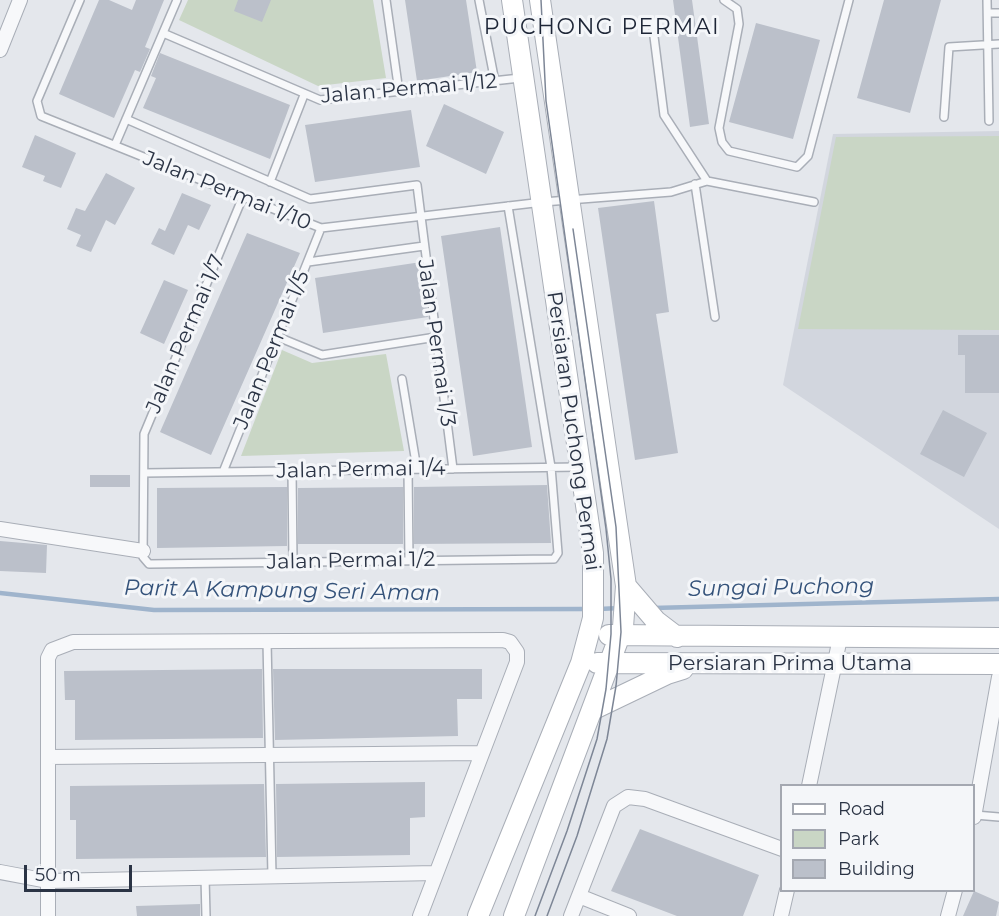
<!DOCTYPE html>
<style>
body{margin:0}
#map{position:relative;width:999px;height:916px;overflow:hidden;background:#e4e7ec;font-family:Montserrat,sans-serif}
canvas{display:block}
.legend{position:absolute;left:780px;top:784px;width:195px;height:108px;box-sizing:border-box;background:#f4f6f9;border:2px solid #a4a8b1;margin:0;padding:8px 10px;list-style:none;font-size:18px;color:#2b3445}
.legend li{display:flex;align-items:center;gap:12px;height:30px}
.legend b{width:30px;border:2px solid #a4a8b1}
.scale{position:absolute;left:24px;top:865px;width:108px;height:27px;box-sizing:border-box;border:3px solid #2b3445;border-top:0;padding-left:8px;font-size:18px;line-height:21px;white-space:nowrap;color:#2b3445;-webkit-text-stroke:4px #f4f6f9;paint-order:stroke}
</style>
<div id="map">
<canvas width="999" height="916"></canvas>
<ul class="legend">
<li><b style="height:8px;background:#fff"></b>Road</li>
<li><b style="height:16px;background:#c9d6c5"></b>Park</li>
<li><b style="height:16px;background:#bbc0ca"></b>Building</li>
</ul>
<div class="scale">50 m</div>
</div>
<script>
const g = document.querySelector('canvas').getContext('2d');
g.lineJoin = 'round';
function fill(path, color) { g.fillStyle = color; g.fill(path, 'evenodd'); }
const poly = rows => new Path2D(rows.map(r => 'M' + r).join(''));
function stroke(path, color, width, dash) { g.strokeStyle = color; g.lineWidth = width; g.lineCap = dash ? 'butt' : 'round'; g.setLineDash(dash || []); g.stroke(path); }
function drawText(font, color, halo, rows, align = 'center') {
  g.font = font + ' Montserrat,sans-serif'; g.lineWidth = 6; g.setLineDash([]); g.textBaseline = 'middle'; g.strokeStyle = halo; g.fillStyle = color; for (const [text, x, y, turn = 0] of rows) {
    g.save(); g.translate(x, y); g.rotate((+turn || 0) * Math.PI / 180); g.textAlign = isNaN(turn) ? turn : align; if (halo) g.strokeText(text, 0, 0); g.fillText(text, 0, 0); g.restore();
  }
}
fill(poly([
 [999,131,999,529,783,385,833,134]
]), '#d2d6de');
fill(poly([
 [188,0,373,0,386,78,318,86,179,20],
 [999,136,999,330,798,329,836,137],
 [282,350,312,363,386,354,404,451,241,456]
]), '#c9d6c5');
stroke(poly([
 [0,593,154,610,587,609],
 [653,608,999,599],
 [599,609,620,608]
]), '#9fb4cc', 4.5);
fill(poly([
 [99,0,109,0,132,10,136,0,164,0,145,47,150,49,140,72,135,70,114,118,59,94],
 [238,0,271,0,262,22,234,11],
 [405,0,466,0,477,72,417,81],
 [673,0,692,0,709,124,690,127],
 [884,0,941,0,910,113,857,98],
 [756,23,820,40,793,139,729,122],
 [160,53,290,105,270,159,143,108,156,78,151,76],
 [444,104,504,132,486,174,426,146],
 [411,110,420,167,315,182,305,125],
 [35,135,76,153,61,188,43,181,45,176,22,167],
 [106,173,135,188,115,225,106,220,91,252,76,246,81,235,67,229,76,208,85,211],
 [182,193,211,205,199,230,188,225,174,255,151,244,159,228,165,231],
 [654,201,669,312,656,314,678,453,635,460,598,208],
 [500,227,532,447,473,456,441,236],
 [247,233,300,253,211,455,160,432],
 [421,262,428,317,323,333,315,278],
 [164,280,188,290,164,344,140,333],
 [958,335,999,335,999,393,965,393,965,355,958,355],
 [943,410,987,433,964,477,920,454],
 [90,475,130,475,130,487,90,487],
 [547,485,551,543,414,544,414,487],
 [287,487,287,546,157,548,157,488],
 [403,487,403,544,298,544,298,488],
 [0,541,47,545,46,573,0,571],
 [262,669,263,738,75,740,75,700,65,700,64,671],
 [273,669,482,669,482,699,457,699,458,736,275,740],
 [425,782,425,817,410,818,410,855,277,857,276,784],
 [264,784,266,857,76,859,76,820,70,820,70,786],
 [640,829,759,875,743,916,677,916,611,891],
 [974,891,999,902,996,916,963,916],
 [200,904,200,916,137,916,136,906]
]), '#bbc0ca');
const lane = poly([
 [80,0,37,101,41,116,321,228,543,202,671,192,707,181,814,202],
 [386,0,399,92],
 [479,0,495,82],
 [724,0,737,9,739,24,719,128,722,142,729,151,797,167,808,156,849,0],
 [987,0,989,121],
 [988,13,999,13],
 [652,21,664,115,707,181],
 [163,33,320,100,520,78],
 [944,117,949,47,999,44],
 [126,119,310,199,417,185,453,469],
 [115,145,177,0],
 [270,182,304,95],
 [695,184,715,317],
 [242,199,144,434,143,557,149,564,554,559,558,553,551,467,508,206],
 [308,262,424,246],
 [278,337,322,355,436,337],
 [402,379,417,469],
 [408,469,409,561],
 [292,471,293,562],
 [223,472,321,228],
 [144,473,579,467],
 [267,641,272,876],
 [975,815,999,817],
 [205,877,206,916]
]);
const street = poly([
 [0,50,20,0],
 [0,529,143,551],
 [48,757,482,753],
 [809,786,840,638],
 [974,817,999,677],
 [0,872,48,881,435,873],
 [579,896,629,916],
 [48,916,48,658,52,650,73,642,503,640,510,642,517,652,517,662,420,916],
 [571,916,614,806,628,797,645,799,782,849],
 [781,916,787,890],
 [948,916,955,890]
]);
const secondary = poly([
 [626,586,656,621,677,637],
 [609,635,999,638],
 [597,663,999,664],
 [594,709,667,674,683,669],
 [478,916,581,663,593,618,593,553,512,0],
 [514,916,623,627,626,586,540,0]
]);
stroke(lane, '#a9aeb7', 10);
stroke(street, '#a9aeb7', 16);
stroke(secondary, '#a9aeb7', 22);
stroke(lane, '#f7f8fa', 7);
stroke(street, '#f7f8fa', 14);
stroke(secondary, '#fff', 20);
stroke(poly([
 [535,916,567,831,597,739,606,689,611,634,611,579,606,529,546,101,541,0],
 [547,916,577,836,607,739,616,686,621,632,616,527,573,229]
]), '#7d8696', 1.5);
drawText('21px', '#2b3445', '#f4f6f9', [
 ["Jalan Permai 1/12",409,89,-5],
 ["Jalan Permai 1/10",227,191,22],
 ["Jalan Permai 1/7",186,334,-67],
 ["Jalan Permai 1/3",436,343,82],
 ["Jalan Permai 1/5",272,350,-68],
 ["Persiaran Puchong Permai",573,431,82],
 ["Jalan Permai 1/4",361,470,-1],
 ["Jalan Permai 1/2",351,561,-1],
 ["Persiaran Prima Utama",790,664]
]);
g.letterSpacing = '1.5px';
drawText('22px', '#1d2536', '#f4f6f9', [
 ["PUCHONG PERMAI",602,28]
]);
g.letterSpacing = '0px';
drawText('italic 22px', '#34527a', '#f4f6f9', [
 ["Sungai Puchong",781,588,-1],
 ["Parit A Kampung Seri Aman",282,591,1]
]);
</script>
